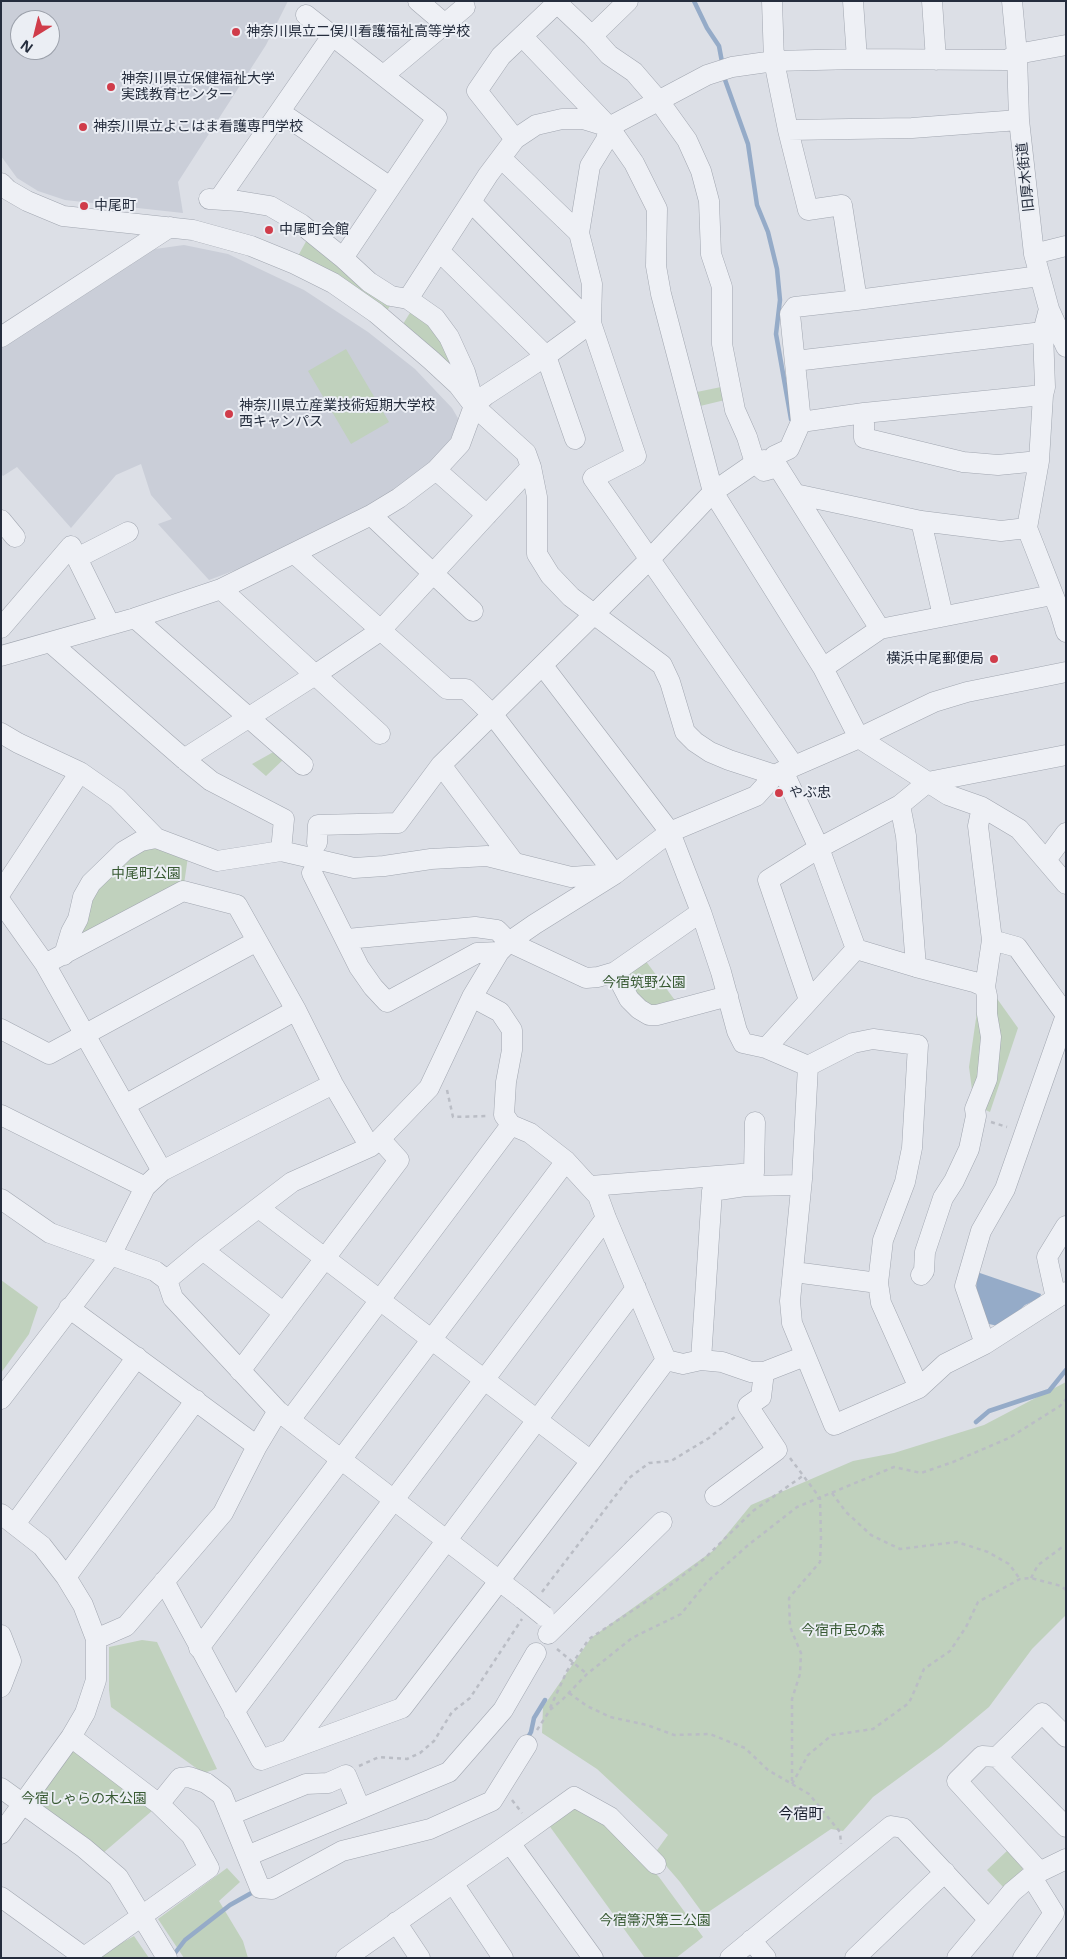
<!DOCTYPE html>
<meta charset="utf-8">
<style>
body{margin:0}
#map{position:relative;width:1067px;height:1959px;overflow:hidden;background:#dcdfe6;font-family:"Open Sans",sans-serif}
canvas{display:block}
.frame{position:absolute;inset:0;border:2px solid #252d3d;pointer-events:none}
.north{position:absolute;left:10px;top:10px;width:50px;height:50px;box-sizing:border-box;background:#ebeef4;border:1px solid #9ca1ab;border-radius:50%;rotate:216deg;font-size:14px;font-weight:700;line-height:20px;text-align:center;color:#252d3d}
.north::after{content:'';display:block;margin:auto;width:18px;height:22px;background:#d03c4a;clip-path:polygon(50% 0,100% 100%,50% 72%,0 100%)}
</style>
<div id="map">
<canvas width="1067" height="1959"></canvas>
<div class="frame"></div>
<div class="north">N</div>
</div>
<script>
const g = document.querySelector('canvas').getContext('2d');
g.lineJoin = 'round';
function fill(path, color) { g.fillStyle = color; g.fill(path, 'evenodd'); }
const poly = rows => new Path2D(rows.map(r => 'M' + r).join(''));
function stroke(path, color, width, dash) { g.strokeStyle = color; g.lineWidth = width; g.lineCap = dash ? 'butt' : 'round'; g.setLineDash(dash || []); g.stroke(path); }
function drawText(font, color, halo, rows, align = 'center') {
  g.font = font + ' "Open Sans","Noto Sans JP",sans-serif'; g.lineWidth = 4; g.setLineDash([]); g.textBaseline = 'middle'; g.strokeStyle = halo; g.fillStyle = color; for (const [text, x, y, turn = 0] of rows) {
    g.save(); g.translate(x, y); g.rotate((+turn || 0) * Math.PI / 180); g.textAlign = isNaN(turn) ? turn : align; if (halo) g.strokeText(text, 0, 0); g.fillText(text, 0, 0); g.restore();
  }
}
fill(poly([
 [1,1,288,1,266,45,178,182,183,213,65,200,38,191,17,178,1,156],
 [20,20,50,20,50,50,20,50],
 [184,245,228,254,304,290,368,332,415,369,452,408,459,420,448,445,426,467,386,500,289,550,209,580,158,524,172,519,151,495,141,464,116,475,71,528,17,467,3,476,1,474,1,345,58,312,155,249]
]), '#caced8');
fill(poly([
 [309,236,392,302,387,311,298,256],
 [413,308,440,340,461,378,403,324],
 [346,349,389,422,351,444,308,371],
 [721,387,725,400,696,407,692,393],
 [277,750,286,757,266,776,252,764],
 [141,847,157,847,188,857,184,884,75,941,90,897],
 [645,960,677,1003,651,1010,621,975],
 [980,991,993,993,1018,1028,990,1112,974,1105,969,1067],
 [1,1280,38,1307,29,1334,1,1373],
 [1066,1382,1066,1615,1032,1649,989,1707,941,1747,873,1797,843,1831,831,1829,704,1915,680,1882,655,1853,668,1835,597,1769,542,1733,543,1707,591,1638,714,1550,751,1505,853,1461,894,1453,984,1425],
 [142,1640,157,1642,217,1769,203,1773,111,1707,109,1690,109,1647],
 [73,1748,153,1810,102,1854,34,1803],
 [576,1806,607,1823,659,1877,703,1937,676,1958,645,1958,548,1824],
 [1009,1849,1023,1865,1022,1872,1004,1888,987,1870],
 [227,1868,240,1882,219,1901,243,1941,248,1958,184,1958,158,1919],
 [134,1936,149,1958,95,1958]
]), '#c0d1bd');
fill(poly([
 [977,1272,1041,1294,1040,1298,1025,1305,1012,1317,998,1326,989,1324,976,1293]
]), '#95abc8');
stroke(poly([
 [694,1,707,28,719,46,722,62],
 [724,77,748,144,757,205,768,232,777,269,780,300,776,334,791,419],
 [976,1422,989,1411,1049,1391,1066,1370],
 [527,1739,531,1732,534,1718,545,1700],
 [172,1957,185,1940,230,1905,255,1891]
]), '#95abc8', 4.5);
const minor = poly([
 [418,1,445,24],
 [555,1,592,36,609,55,634,72,659,101,687,140,701,171,709,201,711,254,722,287,722,344,735,410,747,437,755,463,764,471,778,467,795,494,921,521,1001,531,1027,528],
 [772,1,774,61,788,130,808,210,842,205,857,300],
 [853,1,857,59],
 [932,1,936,60],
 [1012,1,1017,54,1019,120,1034,254,1049,309,1066,347],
 [306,15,437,118,343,258],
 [522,36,609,127,634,163,657,209,656,266,661,294,713,492,823,668,859,738,948,795,982,807,1019,829,1066,884],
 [592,36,628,1],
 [384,75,465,7],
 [280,112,390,187],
 [788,130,912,128,1019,120],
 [515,139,477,91,501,56,557,3],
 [501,158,579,233],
 [1,183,8,190,27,201,63,216,193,230,251,246,295,264,333,283,376,313,431,360,458,385,474,406,526,453,531,467,537,497,537,554,550,575,571,597,662,665,670,682,685,732,695,742,710,752,729,760,775,775],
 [209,199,239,201,270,206,301,224,343,258,369,282,391,296,408,299,435,318,449,337,465,372,473,399],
 [219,199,332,36],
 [471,202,591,323,636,456,593,478,794,766],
 [439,251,546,356,575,439],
 [1034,254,1066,246],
 [408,299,488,175,515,139,536,125,562,119,583,119,609,127,707,75,732,67,774,61,857,59,1007,60,1017,54,1066,45],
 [1049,309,1043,332,1045,387,1043,395,1039,461,1027,528,1060,612,1066,632],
 [1,337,170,227],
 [795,361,1043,332],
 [864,413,864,438,963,462,998,465,1039,461],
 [801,422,864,413,1043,395],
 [774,456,789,449,801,422,790,314,795,307,857,300,1040,276],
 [436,470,487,515],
 [795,494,880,629,823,668],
 [371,515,473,611],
 [1,520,15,537],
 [921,521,943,616],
 [295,554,447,689,466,689,493,715,615,874],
 [77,558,128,532],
 [221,589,380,734],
 [135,618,303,765],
 [1,628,71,546,110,625],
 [880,629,1052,595],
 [51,643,184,759,211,781,284,819,281,851],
 [1,656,135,618,221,589,371,515,399,498,436,470,460,444,474,406,486,395,546,356,591,323,592,284,579,233,590,166,606,140,609,127],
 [543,666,670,832,701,912,721,972,737,1031,743,1043,766,1048,808,1066,853,1043,873,1039,918,1045,912,1148,905,1182,883,1240,878,1283,881,1303,919,1388],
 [1,733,18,743,80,772,117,798,156,838,217,861,281,851,354,868,384,866,431,859,487,856,571,877,613,874],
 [184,759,315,675,380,631,531,467],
 [441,765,513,861],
 [783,771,819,848,856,949],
 [900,805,928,782,1066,755],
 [317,843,318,825,398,823,441,765,649,560,713,492,755,463,764,460],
 [1046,860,1066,833],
 [312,873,359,967,373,987,387,1002,477,953,499,952],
 [1,892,80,772],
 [1,902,45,964,162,1171],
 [347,939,475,927,497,930,509,942,586,978,598,977,615,972,629,999,639,1009,649,1015,657,1015,728,996],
 [64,955,71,932,78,919,83,897,91,883,124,851,141,841,156,838],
 [45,964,183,891,237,905,296,1010,333,1084,370,1147],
 [615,972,701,912],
 [472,997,500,1012,512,1030,512,1050,506,1082,504,1115,511,1125,530,1133,566,1161,598,1196,606,1218,666,1360,683,1364,701,1360,722,1362,751,1372,764,1372,805,1356],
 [809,1000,768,880,819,848,900,805,906,836,916,967],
 [1,1029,49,1054,257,941],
 [766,1048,856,949,916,967,974,982,985,987],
 [808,1066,802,1179,790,1301,792,1323,834,1425,919,1388,945,1364,985,1344,1066,1292],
 [125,1105,296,1010],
 [1,1115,145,1187],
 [591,1186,754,1173,755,1122],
 [1,1199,50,1233,155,1271,167,1280,173,1298,278,1411,523,1599],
 [259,1208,591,1461],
 [203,1250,284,1313],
 [794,1272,878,1283],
 [921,1275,924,1271,925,1252,943,1198,954,1181,969,1149,976,1116,975,1109,987,1079,991,1037,987,1014,987,996,985,987,992,940,978,826,982,807],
 [167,1280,203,1250,292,1182,370,1147,380,1139,429,1088,472,997,499,952,509,942,535,924,615,874,670,832,756,796,775,775,783,771,859,738,934,702,967,692,1066,672],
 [1056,1298,1047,1257,1066,1226],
 [69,1308,257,1446],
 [985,1344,965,1286,981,1231,1005,1189,1066,1015,1017,947,992,940],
 [701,1360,712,1191,745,1186,801,1185],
 [240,1371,399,1160,380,1139],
 [1,1399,111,1255,145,1187,162,1171,333,1084],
 [290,1420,511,1125],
 [715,1496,777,1450,748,1406,761,1397,764,1372],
 [1,1514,42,1546,66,1577,83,1605,96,1639,96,1680,85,1713,71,1737,1,1834],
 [15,1524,137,1357],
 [66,1577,196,1400],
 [164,1581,261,1760,402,1708,591,1461,666,1360],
 [548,1634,662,1522],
 [1,1635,11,1661,1,1687],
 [96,1639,126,1626,223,1513,257,1446,278,1411],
 [199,1648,566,1161],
 [234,1712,606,1218],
 [71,1737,159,1804,191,1835,209,1868,83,1958],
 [290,1749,636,1288],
 [997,1757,1066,1827],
 [1,1788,84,1848,118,1877,167,1958],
 [159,1804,180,1778,189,1777,206,1783,222,1795,260,1888,272,1889,342,1851,430,1829,492,1801,527,1745],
 [230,1815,306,1784,328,1783,346,1775,360,1808],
 [510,1843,593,1958],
 [247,1856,449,1772,503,1710,536,1653],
 [1039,1871,957,1781,982,1756,997,1757,1042,1713,1066,1737],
 [453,1883,503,1958],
 [1,1897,84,1957],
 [396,1922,420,1958],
 [751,1940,766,1958],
 [346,1958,510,1843,574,1797,610,1817,656,1864],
 [730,1958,891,1826,903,1828,988,1919],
 [855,1958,945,1872],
 [957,1958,1012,1892,1031,1876,1066,1859],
 [1023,1958,1054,1913,1031,1876]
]);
stroke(minor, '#a1a6b0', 21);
stroke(poly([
 [447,1090,453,1117,487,1116],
 [991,1122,1007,1127],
 [790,1458,820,1498,821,1538,820,1562,789,1598,790,1627,801,1653,800,1674,792,1699,792,1783],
 [832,1493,846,1512,871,1535,900,1549,957,1542,988,1552,1009,1564,1020,1579],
 [1031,1578,1038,1565,1061,1548,1066,1546],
 [542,1592,629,1478,649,1463,671,1461,709,1438,736,1416],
 [557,1649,587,1674],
 [569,1693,587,1706,610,1717,647,1725,674,1735,710,1734,745,1748,768,1770,809,1794,840,1832,841,1844],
 [550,1708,567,1671,589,1639,664,1590,704,1559,753,1511,804,1475],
 [537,1730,550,1710,563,1699,587,1674,632,1638,681,1614,707,1582,747,1546,797,1507,894,1467,921,1473,953,1462,1009,1438,1060,1406,1066,1399],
 [359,1766,379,1757,407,1759,420,1753,434,1741,452,1712,470,1698,522,1619],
 [792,1784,808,1755,832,1735,873,1729,909,1703,924,1669,950,1651,966,1627,978,1602,1020,1579,1031,1578,1061,1586,1066,1590],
 [512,1800,522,1813]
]), '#babdc5', 2.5, [4, 4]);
stroke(minor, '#eef0f5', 20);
const minorBridge = poly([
 [523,1599,544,1616]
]);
stroke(minorBridge, '#a1a6b0', 21, []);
stroke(minorBridge, '#eef0f5', 20);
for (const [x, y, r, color] of [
 [236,32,5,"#d03c4a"],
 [111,87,5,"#d03c4a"],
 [83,127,5,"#d03c4a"],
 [84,206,5,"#d03c4a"],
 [269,230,5,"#d03c4a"],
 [229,414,5,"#d03c4a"],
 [994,659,5,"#d03c4a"],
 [779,793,5,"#d03c4a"]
]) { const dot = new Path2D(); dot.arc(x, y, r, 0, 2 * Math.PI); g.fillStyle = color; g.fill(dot); stroke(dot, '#ebeef4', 2); }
drawText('14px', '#252d3d', '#ebeef4', [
 ["神奈川県立二俣川看護福祉高等学校",246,32],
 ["神奈川県立保健福祉大学",121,79],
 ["実践教育センター",121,95],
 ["神奈川県立よこはま看護専門学校",93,127],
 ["中尾町",94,206],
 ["中尾町会館",279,230],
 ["神奈川県立産業技術短期大学校",239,406],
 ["西キャンパス",239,422],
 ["横浜中尾郵便局",984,659,"right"],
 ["やぶ忠",789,793]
], 'left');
drawText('14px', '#252d3d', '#ebeef4', [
 ["旧厚木街道",1026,177,-96]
]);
drawText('14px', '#375932', '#ebeef4', [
 ["中尾町公園",146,874],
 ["今宿筑野公園",644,983],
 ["今宿市民の森",843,1631],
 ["今宿しゃらの木公園",84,1799],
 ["今宿箒沢第三公園",655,1921]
]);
drawText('15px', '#181e2d', '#ebeef4', [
 ["今宿町",801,1815]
]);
</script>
